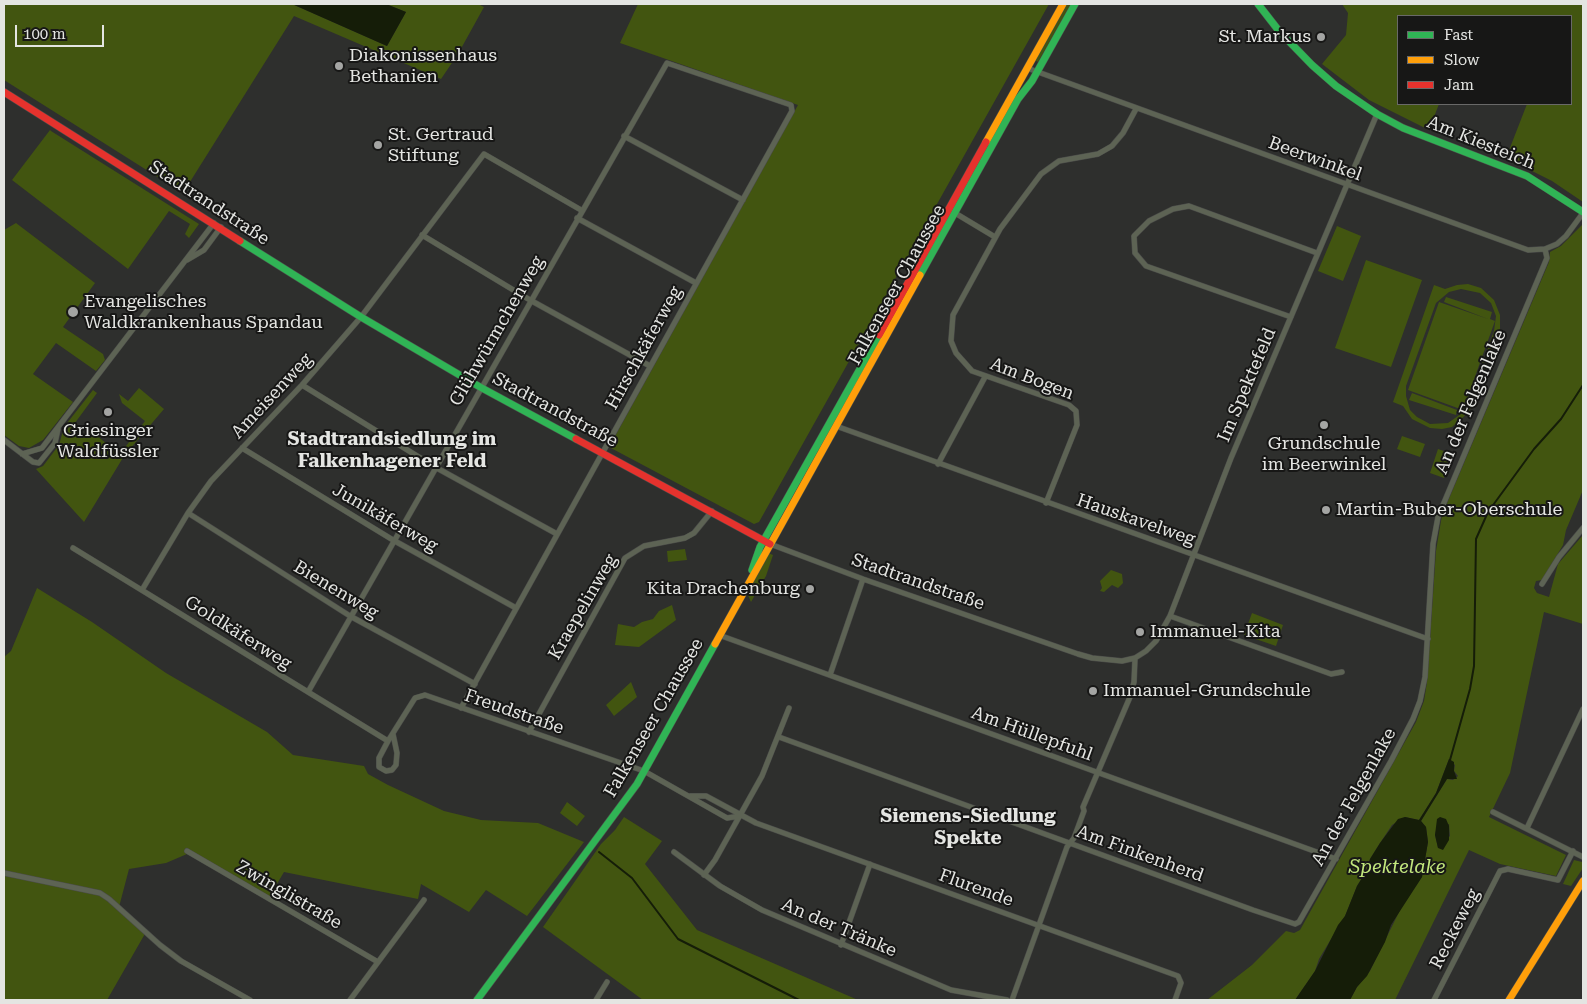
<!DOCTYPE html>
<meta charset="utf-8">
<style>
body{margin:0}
#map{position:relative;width:1587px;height:1004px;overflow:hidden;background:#2e2f2d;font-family:"Roboto Serif",serif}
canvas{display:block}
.frame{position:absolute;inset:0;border:5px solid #e4e5e2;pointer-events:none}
.legend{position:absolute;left:1397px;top:15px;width:175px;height:90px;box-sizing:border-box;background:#171716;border:1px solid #696968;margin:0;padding:6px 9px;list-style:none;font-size:15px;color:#e4e5e2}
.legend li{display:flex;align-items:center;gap:10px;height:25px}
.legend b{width:25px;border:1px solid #696968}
.scale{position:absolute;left:15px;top:25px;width:89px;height:22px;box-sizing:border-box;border:2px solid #e4e5e2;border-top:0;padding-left:6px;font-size:15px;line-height:18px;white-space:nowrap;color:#e4e5e2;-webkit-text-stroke:4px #171716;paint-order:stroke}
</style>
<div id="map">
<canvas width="1587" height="1004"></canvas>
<div class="frame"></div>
<ul class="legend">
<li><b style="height:6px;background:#30b455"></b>Fast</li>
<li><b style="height:6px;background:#ff9f0a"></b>Slow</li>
<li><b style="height:6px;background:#e5322d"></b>Jam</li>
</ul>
<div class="scale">100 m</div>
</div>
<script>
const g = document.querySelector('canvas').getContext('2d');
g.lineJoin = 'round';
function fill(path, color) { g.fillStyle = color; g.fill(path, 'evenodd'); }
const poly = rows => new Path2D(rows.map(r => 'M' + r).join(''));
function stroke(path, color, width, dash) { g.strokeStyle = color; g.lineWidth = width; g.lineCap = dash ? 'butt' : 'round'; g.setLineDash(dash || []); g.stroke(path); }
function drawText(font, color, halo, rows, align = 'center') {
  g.font = font + ' "Roboto Serif",serif'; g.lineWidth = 4; g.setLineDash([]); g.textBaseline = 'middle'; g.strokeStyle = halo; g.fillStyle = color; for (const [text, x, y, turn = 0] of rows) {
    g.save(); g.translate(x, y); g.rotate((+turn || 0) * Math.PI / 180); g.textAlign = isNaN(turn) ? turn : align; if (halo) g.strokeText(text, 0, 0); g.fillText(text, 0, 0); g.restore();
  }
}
fill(poly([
 [4,4,292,4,387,46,406,12,386,4,478,4,484,7,458,54,441,79,294,16,183,193,4,80],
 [638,4,1049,4,759,522,754,524,609,447,798,105,620,43],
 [1067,4,1071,4,1038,62,1035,60],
 [1342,4,1583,4,1583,202,1552,181,1506,158,1527,104,1571,104,1571,16,1398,16,1398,104,1439,104,1429,130,1369,100,1322,64,1346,35,1348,13],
 [50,130,51,131,199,224,189,238,185,234,190,224,169,211,128,269,12,180],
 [16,223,95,283,63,327,103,354,105,360,96,371,56,343,33,374,73,402,43,440,29,448,19,446,4,435,4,230],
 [1583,224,1583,490,1566,530,1563,545,1542,580,1536,581,1534,588,1537,593,1549,597,1558,564,1583,535,1583,624,1544,612,1510,773,1489,817,1566,855,1556,876,1500,864,1469,850,1395,1000,1350,1000,1357,987,1370,971,1402,906,1422,877,1428,842,1426,827,1421,821,1447,779,1453,780,1458,776,1454,771,1455,765,1449,759,1436,793,1419,820,1405,817,1392,825,1380,843,1370,859,1367,870,1357,886,1345,916,1319,959,1315,971,1295,1000,1207,1000,1252,965,1286,931,1294,933,1300,930,1416,722,1424,701,1427,682,1436,551,1442,515,1549,262,1550,252,1561,246],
 [1449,824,1450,836,1438,848,1435,835,1437,827],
 [1337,226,1361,236,1343,281,1318,271],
 [1366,260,1422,280,1391,367,1335,348],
 [1468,284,1481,288,1494,300,1500,315,1500,329,1469,412,1452,427,1442,429,1430,428,1412,419,1403,406,1393,402,1434,285,1445,289,1457,285],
 [1461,289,1480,293,1491,303,1496,316,1494,331,1465,411,1448,423,1430,424,1417,417,1410,410,1406,396,1406,386,1436,303,1449,292],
 [1446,297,1492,312,1490,319,1495,321,1463,410,1408,390,1439,302,1488,319,1444,302],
 [139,388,164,409,124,456,84,522,36,469,43,466,59,445,64,427,93,390,97,393,72,427,83,436,88,429,120,454,145,421,122,403,119,394,128,401],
 [1412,393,1457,410,1456,415,1409,400],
 [1402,436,1425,444,1420,457,1397,449],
 [1438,449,1452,454,1444,478,1430,473],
 [685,549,687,560,668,562,667,551],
 [768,553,773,555,766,576,751,602,746,591],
 [1111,570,1122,574,1123,583,1118,588,1112,585,1104,592,1100,591,1102,588,1100,581],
 [37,588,92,622,166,673,267,732,293,755,364,766,368,774,388,785,444,811,481,820,538,823,584,842,527,916,486,890,469,912,421,884,418,899,284,872,268,899,209,864,187,854,166,863,129,869,119,907,146,932,107,1000,4,1000,4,657,11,651],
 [672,605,676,620,639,647,615,645,618,624,634,627,642,622,653,619,659,611],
 [1252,613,1283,625,1276,646,1244,635],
 [631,682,637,697,614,716,606,705],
 [567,802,585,816,577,826,560,813],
 [624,817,662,841,645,864,697,930,858,1000,643,1000,543,927,601,844,615,830],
 [1574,860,1582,862,1583,868,1571,886,1563,884]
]), '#425510');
fill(poly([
 [292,4,386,4,406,12,387,46],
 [1449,759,1454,762,1454,771,1457,779,1447,779,1421,821,1426,827,1428,842,1422,877,1391,925,1385,942,1367,976,1357,987,1350,1000,1295,1000,1315,971,1338,925,1345,916,1357,886,1367,870,1370,859,1380,843,1398,819,1405,817,1419,820,1436,793],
 [1440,817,1446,819,1449,826,1449,840,1443,850,1438,848,1435,835,1437,819]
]), '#151d08');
stroke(poly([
 [1450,760,1470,689,1474,666,1476,539,1488,512,1534,449,1561,419,1583,385],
 [599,852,632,878,678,939,799,1000]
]), '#151d08', 2);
const street = poly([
 [1027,68,1528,250,1545,249,1557,244,1566,236,1583,213],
 [624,136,743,200],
 [955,213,995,237],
 [577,218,696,283],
 [422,235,530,300,650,366],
 [187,260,204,250,221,227],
 [1291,317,1146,266,1135,253,1134,236,1149,221,1173,209,1189,206,1317,253],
 [302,385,435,467,557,534],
 [836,426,1428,639],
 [4,440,33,462,39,463,55,443,58,429],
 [242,448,393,540,516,608],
 [22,454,42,448,214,223],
 [938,464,985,377],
 [1046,503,1077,425,1076,411,1069,405,972,371,956,353,951,341,953,315,1000,229,1041,174,1059,161,1098,154,1112,146,1123,133,1136,109],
 [188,513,350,616,475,684],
 [770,544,863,579,1078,654,1092,658,1122,661,1135,658,1146,651,1156,641,1170,616,1231,458,1377,114],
 [73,548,388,741],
 [1542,584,1559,557,1583,528],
 [142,590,188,513,211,481,302,385,361,317,484,154,581,210],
 [1170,616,1331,674,1342,672],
 [719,635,1336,859],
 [830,675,863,579],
 [308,692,667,63,791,105,792,111,461,708],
 [529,732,625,558,644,546,685,538,694,533,712,511],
 [393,734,397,753,396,765,392,770,386,771,379,767,379,758,388,741,415,698,425,695,644,771,727,818,740,816],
 [779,737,1253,910,1295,924,1299,922,1391,761,1413,719,1420,701,1425,677,1433,544,1438,517,1547,258,1545,249],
 [690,796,706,796,756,823,1178,976,1181,983,1175,1000],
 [1493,812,1583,857],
 [1527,828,1583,709],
 [187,851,378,962],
 [674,852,720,886,762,910,951,990,1007,1000],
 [4,873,100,893,109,899,160,945,181,961,250,1000],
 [704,875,715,860,762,776,789,708],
 [841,945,870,864],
 [350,1000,424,900],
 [596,1000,607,982],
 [1012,1000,1067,847,1074,838,1084,811,1083,807,1130,697,1134,682,1135,658],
 [1434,1000,1500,871,1508,869,1558,880,1573,851]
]);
const fast = poly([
 [1258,4,1279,31,1312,65,1336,86,1377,114,1403,128,1527,176,1583,212],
 [240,241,361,317,480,387,576,439],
 [920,275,1018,99,1032,81,1075,4],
 [752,570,760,547,879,335],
 [477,1000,637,784,715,644]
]);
const slow = poly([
 [986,142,1063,4],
 [715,644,920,275],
 [1509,1000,1583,881]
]);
const jam = poly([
 [4,92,240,241],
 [879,335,986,142],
 [576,439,770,544]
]);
stroke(street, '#4b4c4a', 6);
stroke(fast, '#4b4c4a', 8);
stroke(slow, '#4b4c4a', 8);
stroke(jam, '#4b4c4a', 8);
stroke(street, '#5d6354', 5);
stroke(fast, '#30b455', 7);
stroke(slow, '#ff9f0a', 7);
stroke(jam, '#e5322d', 7);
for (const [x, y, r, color] of [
 [1321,37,5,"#a4a5a3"],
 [339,66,5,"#a4a5a3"],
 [378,145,5,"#a4a5a3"],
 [73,312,6,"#a4a5a3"],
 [108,412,5,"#a4a5a3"],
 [1324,425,5,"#a4a5a3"],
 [1326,510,5,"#a4a5a3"],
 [810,589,5,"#a4a5a3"],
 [1140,632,5,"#a4a5a3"],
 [1093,691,5,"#a4a5a3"]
]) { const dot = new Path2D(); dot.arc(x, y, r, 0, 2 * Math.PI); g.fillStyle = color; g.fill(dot); stroke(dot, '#171716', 2); }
drawText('18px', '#e4e5e2', '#171716', [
 ["St. Markus",1311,37,"right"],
 ["Diakonissenhaus",349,56],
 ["Bethanien",349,77],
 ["St. Gertraud",388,135],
 ["Stiftung",388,156],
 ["Evangelisches",84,302],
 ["Waldkrankenhaus Spandau",84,323],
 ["Griesinger",108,431,"center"],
 ["Waldfüssler",108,452,"center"],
 ["Grundschule",1324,444,"center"],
 ["im Beerwinkel",1324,465,"center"],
 ["Martin-Buber-Oberschule",1336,510],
 ["Kita Drachenburg",800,589,"right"],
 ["Immanuel-Kita",1150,632],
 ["Immanuel-Grundschule",1103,691]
], 'left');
drawText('18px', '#e4e5e2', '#171716', [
 ["Am Kiesteich",1481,143,22],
 ["Beerwinkel",1315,159,20],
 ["Stadtrandstraße",209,203,33],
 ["Falkenseer Chaussee",897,285,-61],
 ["Glühwürmchenweg",497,331,-60],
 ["Hirschkäferweg",644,348,-61],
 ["Am Bogen",1032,379,21],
 ["Im Spektefeld",1247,385,-67],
 ["Ameisenweg",272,396,-47],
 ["An der Felgenlake",1471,402,-67],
 ["Stadtrandstraße",555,410,28],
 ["Junikäferweg",385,518,30],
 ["Hauskavelweg",1136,520,19],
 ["Stadtrandstraße",918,582,19],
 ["Bienenweg",336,590,31],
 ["Kraepelinweg",583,607,-60],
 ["Goldkäferweg",238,633,32],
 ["Freudstraße",514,712,19],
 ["Falkenseer Chaussee",654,718,-60],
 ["Am Hüllepfuhl",1032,734,20],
 ["An der Felgenlake",1354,797,-61],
 ["Am Finkenherd",1140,854,20],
 ["Flurende",976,888,20],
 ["Zwinglistraße",289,895,30],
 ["An der Tränke",839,928,23],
 ["Reckeweg",1455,929,-63]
]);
drawText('bold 19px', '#e4e5e2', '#171716', [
 ["Stadtrandsiedlung im",392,439],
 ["Falkenhagener Feld",392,461],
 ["Siemens-Siedlung",968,816],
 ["Spekte",968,838]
]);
drawText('italic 19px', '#c2e77d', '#171716', [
 ["Spektelake",1397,867]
]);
</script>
